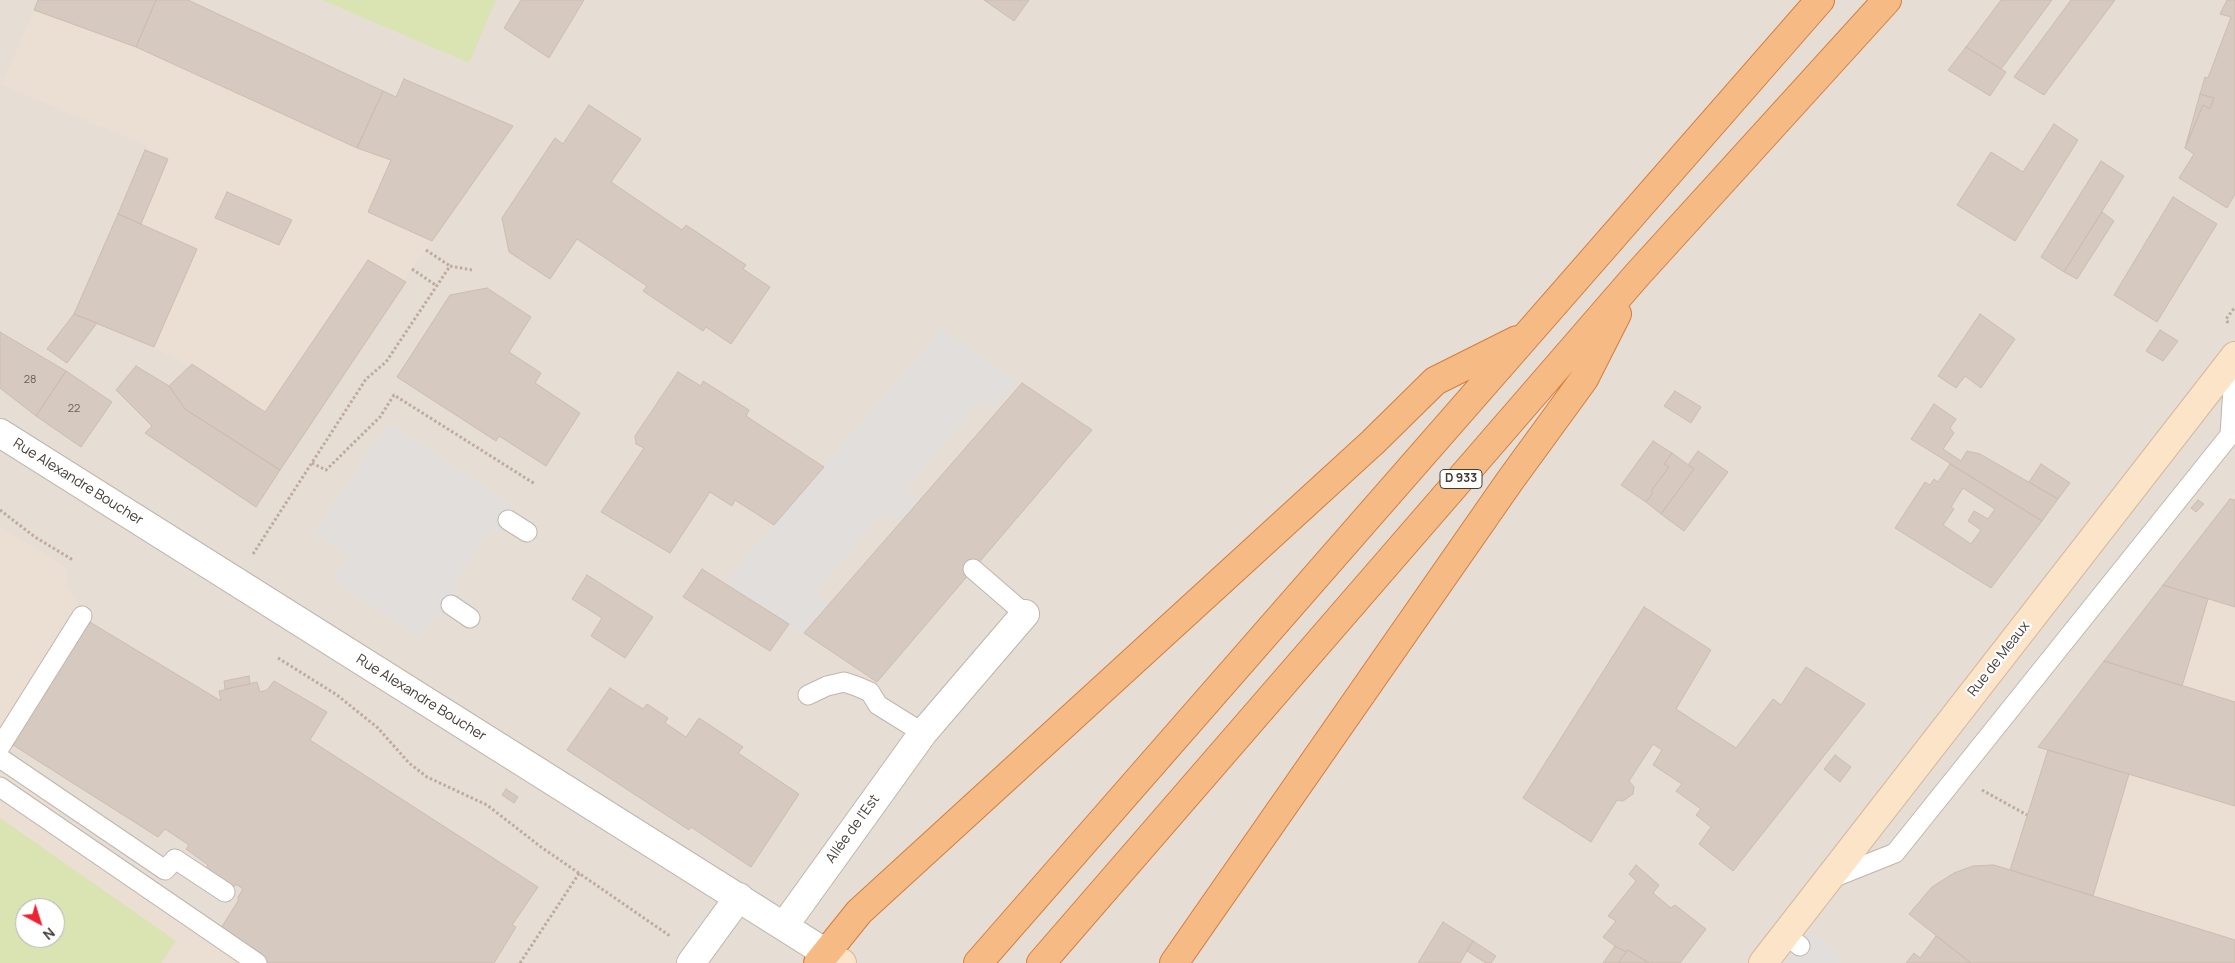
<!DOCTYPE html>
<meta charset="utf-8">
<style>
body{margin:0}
#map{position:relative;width:2235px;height:963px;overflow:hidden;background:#f2ede7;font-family:Manrope,sans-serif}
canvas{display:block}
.north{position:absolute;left:15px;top:898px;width:50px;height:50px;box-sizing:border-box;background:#fff;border:1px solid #b5b1af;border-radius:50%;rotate:140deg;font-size:14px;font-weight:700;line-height:20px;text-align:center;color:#453c36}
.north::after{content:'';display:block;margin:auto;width:18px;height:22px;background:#ed2331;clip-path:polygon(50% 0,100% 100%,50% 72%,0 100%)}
</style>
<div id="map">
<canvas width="2235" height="963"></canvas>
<div class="north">N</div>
</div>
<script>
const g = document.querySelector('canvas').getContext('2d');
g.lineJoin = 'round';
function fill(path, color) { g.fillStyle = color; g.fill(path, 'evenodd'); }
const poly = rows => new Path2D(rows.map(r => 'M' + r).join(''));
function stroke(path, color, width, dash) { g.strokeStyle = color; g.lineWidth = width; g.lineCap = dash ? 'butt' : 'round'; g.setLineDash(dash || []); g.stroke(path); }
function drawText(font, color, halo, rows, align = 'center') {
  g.font = font + ' Manrope,sans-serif'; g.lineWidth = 4.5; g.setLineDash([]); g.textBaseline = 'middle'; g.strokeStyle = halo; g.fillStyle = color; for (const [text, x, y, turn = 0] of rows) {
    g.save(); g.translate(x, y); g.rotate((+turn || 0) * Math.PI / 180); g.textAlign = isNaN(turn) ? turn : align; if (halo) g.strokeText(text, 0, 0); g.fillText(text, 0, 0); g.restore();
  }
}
fill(poly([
 [0,0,2235,0,2235,963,0,963],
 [25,908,55,908,55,938,25,938]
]), '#e6ddd5');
fill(poly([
 [38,0,188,0,395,97,404,79,513,126,404,281,406,282,280,470,185,409,190,368,154,347,74,314,147,146,1,85],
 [2235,492,2235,963,1971,963,1909,914,1932,887,1954,873,1973,866,1987,865,2010,870,2048,750,2038,747],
 [0,526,67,568,67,585,79,602,0,729],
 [0,768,156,885,266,963,0,963],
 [25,908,55,908,55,938,25,938]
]), '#ebded2');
fill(poly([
 [322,0,496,0,469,63],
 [0,818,176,941,161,963,0,963],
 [25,908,55,908,55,938,25,938]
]), '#d9e4b2');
fill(poly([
 [942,329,1017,382,995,408,982,399,904,490,919,502,902,523,886,510,815,592,829,604,804,633,724,583],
 [389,424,516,508,498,534,490,530,452,586,460,592,443,617,435,614,420,637,332,579,349,556,315,533],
 [1812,931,1833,947,1841,963,1787,963]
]), '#e1dedc');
const building = poly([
 [38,0,156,0,136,47,34,10,38,0],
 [156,0,188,0,383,91,357,148,136,47,156,0],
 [521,0,584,0,549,58,504,28,521,0],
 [984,0,1029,0,1014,21,984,0],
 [2001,0,2052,0,2001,69,1966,47,2001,0],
 [2071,0,2115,0,2044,95,2014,77,2071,0],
 [2227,0,2235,0,2235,194,2227,208,2179,178,2194,154,2185,148,2203,105,2210,109,2214,98,2200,94,2205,77,2208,78,2231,17,2220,14,2227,0],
 [1966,47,2006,72,1990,96,1948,70,1966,47],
 [404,79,513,126,432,241,368,212,391,160,357,148,383,91,396,97,404,79],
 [2200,94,2214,98,2210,109,2203,105,2185,148,2200,94],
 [589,105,641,139,611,182,682,230,686,225,746,265,743,269,770,287,731,344,706,327,703,331,643,291,647,286,577,239,550,279,509,252,502,218,555,138,563,144,589,105],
 [2054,124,2078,140,2015,241,1957,205,1991,152,2023,172,2054,124],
 [145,150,168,159,141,224,118,214,145,150],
 [2101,161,2124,176,2064,272,2041,257,2101,161],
 [227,192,292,220,279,245,215,218,227,192],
 [2173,197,2217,224,2157,322,2114,295,2173,197],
 [2102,212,2114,221,2077,279,2064,272,2102,212],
 [118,214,197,249,154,347,74,314,118,214],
 [368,260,406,282,280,470,185,409,169,386,192,364,265,412,368,260],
 [487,288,531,317,509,352,541,373,535,383,580,413,546,466,499,436,496,441,397,377,450,295,487,288],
 [74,314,97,323,67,363,47,349,74,314],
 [1980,314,2015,339,1981,388,1965,376,1956,388,1938,376,1980,314],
 [2160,330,2178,341,2163,361,2146,351,2160,330],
 [0,332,66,371,36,416,0,388,0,332],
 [136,366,169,386,185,409,280,470,256,507,145,433,152,426,116,390,136,366],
 [66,371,112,402,81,447,36,416,66,371],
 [678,372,701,386,703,381,749,410,746,416,824,467,774,525,735,500,732,506,710,492,670,553,601,512,644,448,636,444,635,436,678,372],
 [1022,383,1092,430,877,682,804,633,1022,383],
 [1675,391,1701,407,1691,423,1664,406,1675,391],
 [1934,404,1956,419,1950,428,1954,433,1943,449,1961,461,1967,451,1980,454,2058,499,2042,521,1911,439,1934,404],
 [1653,441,1672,453,1664,464,1669,467,1651,491,1653,493,1646,502,1621,485,1653,441],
 [1698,451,1728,472,1684,531,1661,514,1694,469,1688,465,1698,451],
 [1672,453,1694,469,1661,514,1646,502,1653,493,1651,491,1669,467,1664,464,1672,453],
 [1950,464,2042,521,1991,588,1895,528,1925,482,1930,485,1934,479,1938,482,1950,464],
 [1963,488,1995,509,1988,519,1974,511,1968,521,1981,530,1971,544,1943,525,1954,509,1951,507,1963,488],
 [2041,464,2070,483,2058,499,2029,482,2041,464],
 [2230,499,2235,500,2235,607,2163,585,2230,499],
 [2198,500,2204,504,2196,512,2191,508,2198,500],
 [702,569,789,624,770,651,683,597,702,569],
 [587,575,653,617,625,658,591,636,602,618,572,599,587,575],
 [2163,585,2208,599,2182,686,2104,661,2163,585],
 [1644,607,1711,650,1676,709,1736,748,1773,699,1781,705,1806,667,1865,704,1733,871,1699,844,1711,827,1696,815,1701,809,1676,791,1682,784,1653,765,1662,750,1653,744,1629,781,1634,787,1633,794,1623,801,1617,800,1591,842,1523,798,1644,607],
 [88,621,221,701,219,691,257,682,260,692,267,690,274,681,327,712,310,740,538,887,512,925,516,927,494,963,266,963,218,933,238,901,238,897,243,889,236,884,234,887,206,868,208,865,186,849,189,845,165,829,158,837,13,745,88,621],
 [2104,661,2235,702,2235,806,2038,747,2104,661],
 [249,676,250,684,225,689,224,681,249,676],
 [610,688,643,709,647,704,668,718,665,723,686,737,699,718,743,747,738,753,799,794,751,867,691,827,689,830,567,750,610,688],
 [2048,750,2129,774,2093,896,2010,870,2048,750],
 [1835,755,1851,767,1840,782,1824,769,1835,755],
 [506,789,518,797,514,803,502,795,506,789],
 [1636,865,1659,885,1653,893,1671,908,1675,905,1706,929,1680,963,1649,963,1628,950,1626,952,1615,946,1603,937,1616,921,1608,916,1636,881,1629,874,1636,865],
 [1994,865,2235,940,2235,963,1971,963,1909,914,1932,887,1954,873,1973,866,1994,865],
 [1443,922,1473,941,1467,951,1460,963,1418,963,1443,922],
 [1936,936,1971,963,1906,963,1914,953,1920,958,1936,936],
 [1473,941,1496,956,1491,963,1486,963,1467,951,1473,941],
 [1615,946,1626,952,1618,963,1603,963,1615,946],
 [1628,950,1649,963,1618,963,1628,950]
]);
fill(building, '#d6c9c0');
stroke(building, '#cebcb1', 1);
const service = poly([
 [508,520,527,532],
 [973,569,1025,614],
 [451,605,470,618],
 [808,695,827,686,844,682,856,686,870,692,878,705,923,733],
 [0,747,82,616],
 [0,758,165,870,175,859,225,892],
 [0,787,257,963],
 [1830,879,1895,853,2230,435,2235,356],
 [1785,934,1800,946]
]);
const minor = poly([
 [784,926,923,733,1025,614],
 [691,963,739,897]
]);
const tertiary = poly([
 [0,433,826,953]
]);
const secondary = poly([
 [826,953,842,963],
 [1763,963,2235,356]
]);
const trunk = poly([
 [818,963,859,912,1373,442,1435,381,1517,340],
 [978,963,1820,0],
 [1041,963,1637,275,1887,0],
 [1174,963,1509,482,1584,379,1617,314]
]);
stroke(service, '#c0b5ad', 21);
stroke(minor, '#c0b5ad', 30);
stroke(tertiary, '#c0b5ad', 30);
stroke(secondary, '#d3b89c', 30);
stroke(trunk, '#d47d3f', 30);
stroke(poly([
 [426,250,450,266],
 [412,269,437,286],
 [2228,323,2226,319,2235,307],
 [312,463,326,470,380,417,394,395,535,484],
 [0,510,35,537,73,560],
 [253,554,366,379,386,362,450,266,472,270],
 [278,658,337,695,378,728,409,763,427,777,487,805,541,847,670,936],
 [1982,790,2027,815],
 [520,963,580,872]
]), '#beab9c', 3, [2.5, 2.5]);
stroke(service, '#fff', 19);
stroke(minor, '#fff', 28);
stroke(tertiary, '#fff', 28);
stroke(secondary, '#fbe4c8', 28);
stroke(trunk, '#f6ba84', 28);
drawText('11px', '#695f58', null, [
 ["28",30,380],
 ["22",74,409]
]);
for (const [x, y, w] of [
 [1461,479,42]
]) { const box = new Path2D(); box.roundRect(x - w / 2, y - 9.5, w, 19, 4); g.fillStyle = '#fff'; g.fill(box); stroke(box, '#453c36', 1); }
drawText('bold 12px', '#453c36', null, [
 ["D 933",1461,479]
]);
drawText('14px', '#453c36', '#fff', [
 ["Rue Alexandre Boucher",78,482,32],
 ["Rue de Meaux",1999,659,-52],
 ["Rue Alexandre Boucher",421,698,32],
 ["Allée de l'Est",853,829,-54]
]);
</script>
